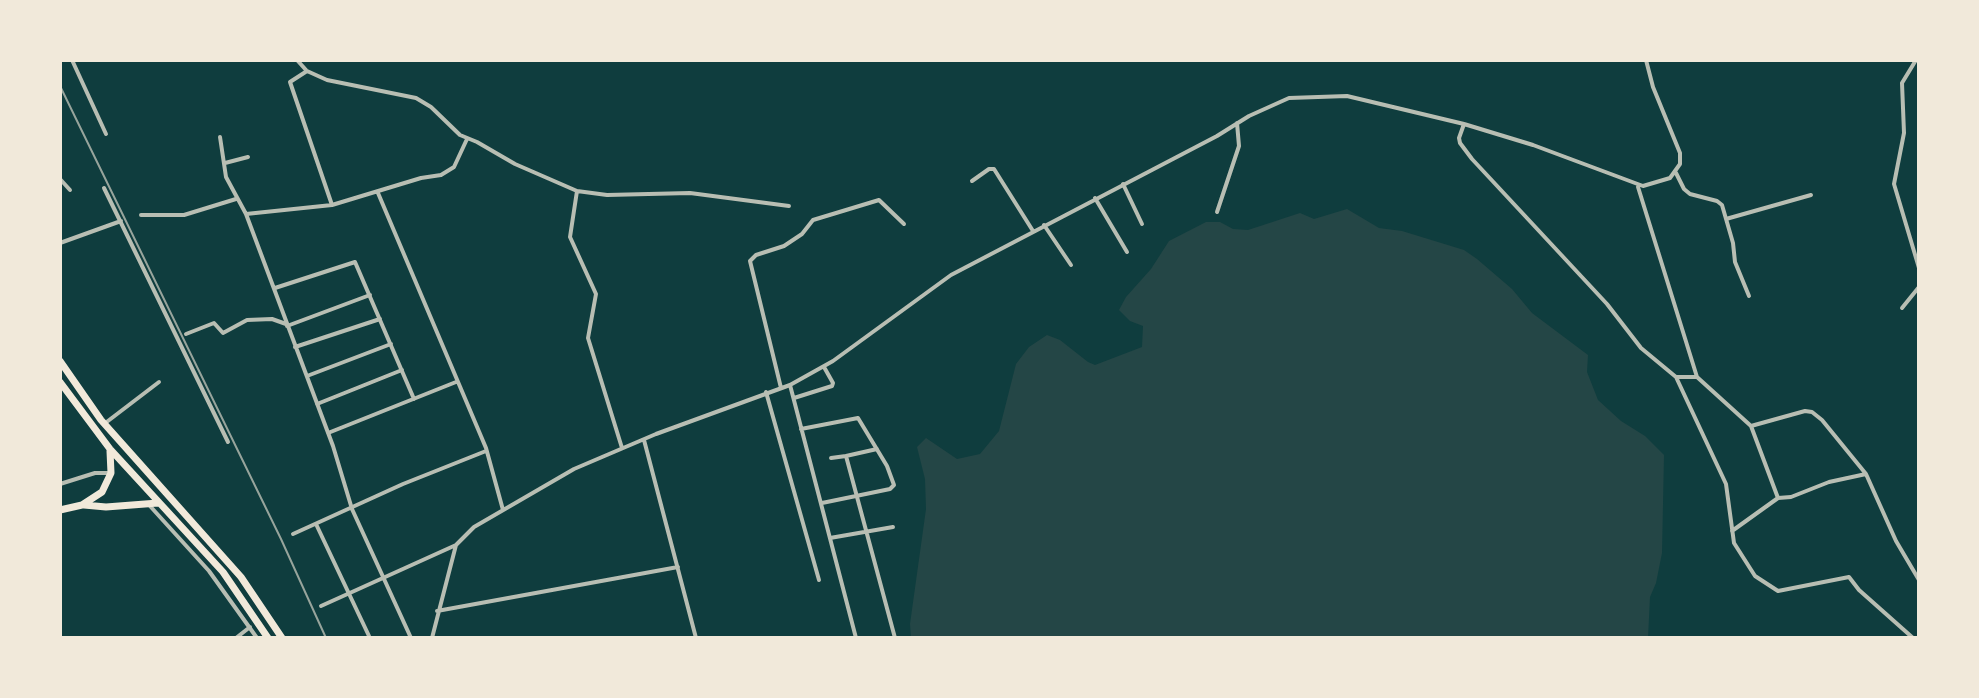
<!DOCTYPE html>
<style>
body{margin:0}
#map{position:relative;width:1979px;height:698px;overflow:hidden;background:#0f3d3e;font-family:"Fira Sans Condensed",sans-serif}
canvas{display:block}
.frame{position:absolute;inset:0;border:62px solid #f1e9da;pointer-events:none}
</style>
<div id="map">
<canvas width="1979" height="698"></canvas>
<div class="frame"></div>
</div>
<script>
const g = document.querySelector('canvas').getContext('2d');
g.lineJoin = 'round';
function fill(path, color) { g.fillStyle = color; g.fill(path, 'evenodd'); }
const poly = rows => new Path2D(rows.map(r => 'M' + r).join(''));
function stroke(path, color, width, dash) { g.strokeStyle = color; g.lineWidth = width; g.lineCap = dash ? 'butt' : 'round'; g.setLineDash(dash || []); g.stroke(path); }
fill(poly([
 [1347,209,1379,228,1402,231,1464,250,1477,259,1512,289,1532,313,1588,355,1587,372,1598,400,1621,421,1645,436,1664,455,1662,553,1656,583,1650,597,1648,638,911,638,910,624,926,509,925,479,917,447,926,438,957,459,980,454,999,431,1016,364,1029,347,1047,335,1060,340,1088,362,1095,365,1142,347,1143,326,1130,321,1119,310,1126,297,1151,269,1169,241,1206,222,1220,222,1233,229,1248,230,1300,213,1314,219]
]), '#244646');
stroke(poly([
 [72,60,106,134],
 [297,60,306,70],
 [1916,60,1902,83,1904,133,1894,184,1919,268],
 [1464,124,1459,138,1460,143,1472,159,1607,304,1641,348,1676,377,1726,484,1734,543,1755,576,1778,591,1849,577,1859,590,1913,638],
 [220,137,226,177,246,214,332,205,421,178,441,175,454,167,467,139],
 [225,163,248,157],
 [1676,173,1684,189,1690,194,1717,201,1722,205,1733,243,1735,262,1749,296],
 [60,179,70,190],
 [972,181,989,169,994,169,1033,231],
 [1123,184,1142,224],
 [1638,187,1697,377],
 [104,188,228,442],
 [577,191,570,237,596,294,588,338,622,448],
 [378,193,486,448,503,510],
 [1095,198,1127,252],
 [332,205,290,82,307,71,327,80,416,98,431,107,460,135,477,142,515,164,577,191,607,195,690,193,789,206],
 [1217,212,1239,146,1237,123],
 [246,214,333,446,352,509,411,638],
 [141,215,184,215,236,199],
 [1726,219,1811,195],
 [1044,225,1071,265],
 [60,243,121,221],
 [275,288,355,262,414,399],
 [1902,308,1919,287],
 [287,326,370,295],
 [186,334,214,323,223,333,247,320,272,319,286,324],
 [295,347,380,319],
 [307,376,391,344],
 [1676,377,1697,377,1751,426,1805,411,1812,412,1822,420,1866,474,1896,541,1919,580],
 [790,385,856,638],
 [781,388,750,261,756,255,784,246,802,234,813,220,879,200,904,224],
 [766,392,819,580],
 [794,398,832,386,833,383,824,367],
 [317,404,402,370],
 [104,424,159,382],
 [1751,426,1778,498],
 [801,429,858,418,887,466,894,485,890,489,822,503],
 [328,433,456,382],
 [644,440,696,638],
 [877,449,846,456,895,638],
 [831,458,846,456],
 [60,484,95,473,111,473],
 [150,506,209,571,257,638],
 [316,524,369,636],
 [1732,531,1778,498,1791,497,1829,482,1866,474],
 [293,534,403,484,486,451],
 [830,538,893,527],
 [321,606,456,545],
 [437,611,678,567],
 [236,638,250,627],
 [432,638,456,545,474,527,574,469,656,434,790,385,833,361,951,275,1217,136,1249,116,1289,98,1347,96,1464,124,1533,145,1643,186,1670,178,1680,164,1680,153,1653,87,1646,60]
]), '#b8beb3', 4);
stroke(poly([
 [60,361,101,420,241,577,282,638],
 [60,382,110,449,223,572,268,638],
 [84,505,106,507,158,503],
 [60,510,82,505,102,492,111,473,110,451]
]), '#f1e9da', 7);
stroke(poly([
 [60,86,281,539,326,638]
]), '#97a49c', 2);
</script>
